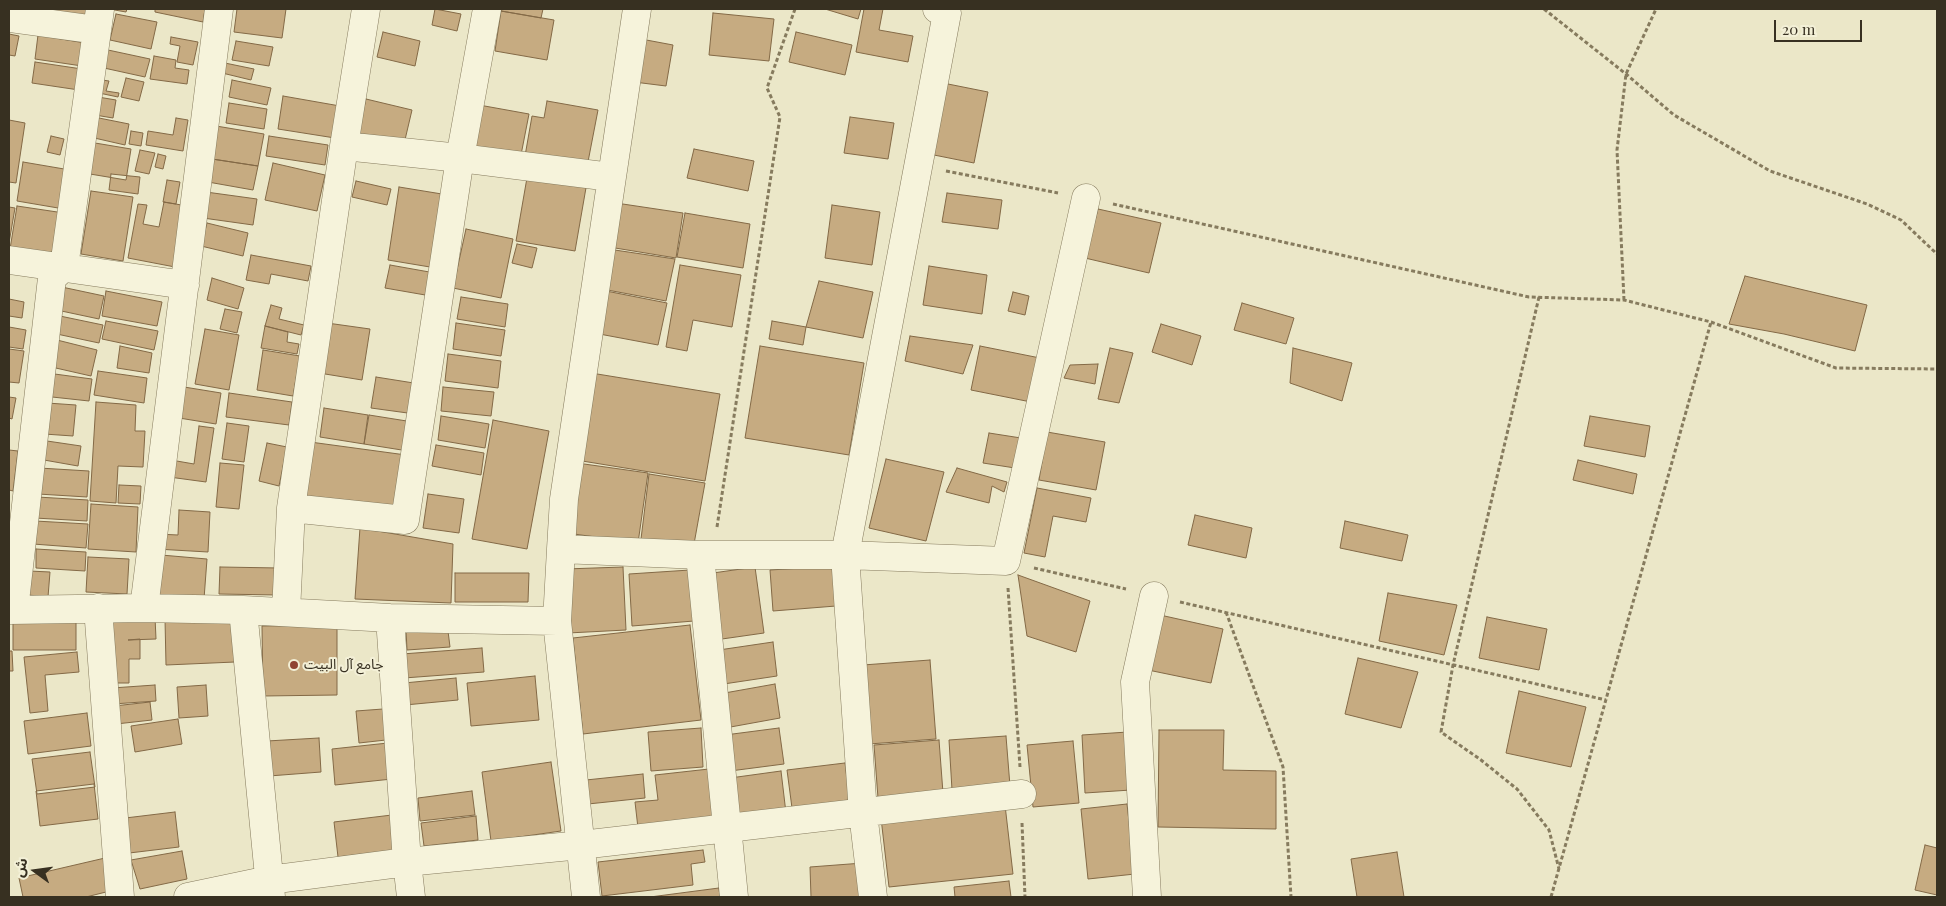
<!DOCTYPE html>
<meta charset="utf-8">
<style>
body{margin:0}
#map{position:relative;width:1946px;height:906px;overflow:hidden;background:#ebe7c8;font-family:"Playfair Display","Noto Sans Arabic",serif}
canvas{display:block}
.frame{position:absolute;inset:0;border:10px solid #373021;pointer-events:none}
.north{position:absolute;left:10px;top:846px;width:50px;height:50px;-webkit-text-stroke:4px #f3f0d7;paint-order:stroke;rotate:284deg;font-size:14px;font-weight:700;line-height:20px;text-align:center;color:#373021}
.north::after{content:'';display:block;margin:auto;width:18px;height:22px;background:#373021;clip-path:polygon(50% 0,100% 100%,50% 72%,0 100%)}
.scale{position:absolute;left:1774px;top:20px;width:88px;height:22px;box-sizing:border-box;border:2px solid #373021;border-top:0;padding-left:6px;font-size:15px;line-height:18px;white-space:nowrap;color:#373021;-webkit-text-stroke:4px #f3f0d7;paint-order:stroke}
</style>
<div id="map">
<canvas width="1946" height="906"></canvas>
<div class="frame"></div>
<div class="north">ش</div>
<div class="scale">20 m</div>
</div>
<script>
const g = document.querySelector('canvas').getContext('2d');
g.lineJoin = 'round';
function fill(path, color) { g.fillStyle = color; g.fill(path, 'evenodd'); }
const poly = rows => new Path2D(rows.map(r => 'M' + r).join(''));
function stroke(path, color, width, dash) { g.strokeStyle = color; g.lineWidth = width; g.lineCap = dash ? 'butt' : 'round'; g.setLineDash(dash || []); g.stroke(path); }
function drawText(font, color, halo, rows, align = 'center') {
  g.font = font + ' "Playfair Display","Noto Sans Arabic",serif'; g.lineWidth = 4; g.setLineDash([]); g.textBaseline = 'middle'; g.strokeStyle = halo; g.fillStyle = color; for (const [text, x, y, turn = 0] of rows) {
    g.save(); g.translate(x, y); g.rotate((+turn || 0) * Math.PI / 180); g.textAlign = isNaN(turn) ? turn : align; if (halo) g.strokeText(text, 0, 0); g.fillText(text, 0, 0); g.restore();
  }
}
const building = poly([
 [36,9,88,9,87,16,36,9],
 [109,9,127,9,126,12,109,9],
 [155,9,205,9,203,22,155,12,155,9],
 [237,9,286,9,282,38,234,32,237,9],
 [435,9,461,14,457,31,432,25,435,9],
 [501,9,543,9,541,18,501,11,501,9],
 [825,9,861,9,858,19,825,9],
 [864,9,883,9,879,30,913,36,908,62,856,52,864,9],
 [501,11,554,20,547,60,495,51,501,11],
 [713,13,774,19,769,61,709,55,713,13],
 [116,14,157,22,151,49,110,40,116,14],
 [383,32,420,41,415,66,377,57,383,32],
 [796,32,852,45,845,75,789,62,796,32],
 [9,34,19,36,15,56,9,55,9,34],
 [38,35,85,43,82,66,35,59,38,35],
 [171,37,198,42,193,65,177,62,180,46,170,44,171,37],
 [641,39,673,45,666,86,634,82,641,39],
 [236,41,273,47,269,66,232,60,236,41],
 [108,50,150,59,145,77,104,68,108,50],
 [154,56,176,60,175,68,189,70,187,84,150,79,154,56],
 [35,62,82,69,79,90,32,83,35,62],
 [220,62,254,69,251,80,218,72,220,62],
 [126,78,144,82,139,101,121,97,126,78],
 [102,80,109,81,106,91,119,93,118,97,99,93,102,80],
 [232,80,271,88,267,105,229,97,232,80],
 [943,83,988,92,974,163,929,154,943,83],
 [283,96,340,106,335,138,278,129,283,96],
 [98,97,116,100,113,118,95,115,98,97],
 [366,99,412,110,404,144,358,133,366,99],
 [547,101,598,110,587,167,525,156,532,116,544,118,547,101],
 [229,103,267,109,264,129,226,123,229,103],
 [479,105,529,114,520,160,471,152,479,105],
 [94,117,129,124,125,145,90,137,94,117],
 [850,117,894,123,888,159,844,153,850,117],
 [176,118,188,120,183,151,146,145,148,131,173,135,176,118],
 [9,120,25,123,16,183,9,182,9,120],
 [216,126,264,134,258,166,212,159,216,126],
 [131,131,143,133,141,146,129,144,131,131],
 [51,136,64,139,60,155,47,152,51,136],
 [269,136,328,145,325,165,266,156,269,136],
 [89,142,131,149,126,180,84,173,89,142],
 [694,149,754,161,748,191,687,178,694,149],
 [140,150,155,153,149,174,135,171,140,150],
 [158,154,166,156,163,169,155,167,158,154],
 [212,159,258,166,253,190,208,182,212,159],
 [23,162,70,170,64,209,17,201,23,162],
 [273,163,325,175,317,211,265,200,273,163],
 [528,172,587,182,575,251,516,241,528,172],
 [111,174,140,177,138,194,109,190,111,174],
 [167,180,180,182,176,204,163,202,167,180],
 [356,181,391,189,387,205,352,197,356,181],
 [399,187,448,195,436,268,388,260,399,187],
 [91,191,133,197,123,261,81,254,91,191],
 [206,192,257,199,253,225,203,218,206,192],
 [947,193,1002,200,998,229,942,222,947,193],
 [164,202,187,206,175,267,128,258,138,204,147,205,143,224,159,227,164,202],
 [616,203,683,213,676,258,609,247,616,203],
 [832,205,880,212,872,265,825,258,832,205],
 [17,206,64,213,57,257,10,249,17,206],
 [9,207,15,208,9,243,9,207],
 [1098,209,1161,223,1149,273,1085,258,1098,209],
 [685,213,750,224,743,268,677,257,685,213],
 [207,223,248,233,243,256,201,246,207,223],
 [466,229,513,239,501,298,453,288,466,229],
 [517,244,537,248,532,268,512,263,517,244],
 [608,249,675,259,666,301,602,289,608,249],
 [251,255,311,266,308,281,271,274,269,284,246,280,251,255],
 [390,265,435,273,431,296,385,288,390,265],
 [680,265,741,275,732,327,693,320,687,351,666,347,680,265],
 [929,266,987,275,982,314,923,305,929,266],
 [1745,276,1867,305,1855,351,1784,334,1729,324,1745,276],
 [212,278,244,288,238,309,207,300,212,278],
 [819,281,873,292,863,338,806,327,819,281],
 [57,286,104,296,99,319,52,309,57,286],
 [601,290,667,303,658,345,594,333,601,290],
 [106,291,162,302,157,326,102,316,106,291],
 [1013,292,1029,296,1025,315,1008,311,1013,292],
 [461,297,508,304,505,327,457,319,461,297],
 [9,299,24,302,22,318,9,316,9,299],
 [1242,303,1294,318,1286,344,1234,330,1242,303],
 [271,305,282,308,279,319,304,325,301,335,265,326,271,305],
 [225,309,242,312,237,333,220,329,225,309],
 [55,315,103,325,99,343,52,333,55,315],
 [106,321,158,331,154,350,102,339,106,321],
 [772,321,806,327,803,345,769,339,772,321],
 [327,323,370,329,362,380,319,373,327,323],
 [456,323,505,330,501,356,453,349,456,323],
 [1161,324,1201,336,1192,365,1152,352,1161,324],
 [265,326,288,332,287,342,299,344,297,354,261,348,265,326],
 [9,327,26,330,23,349,9,347,9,327],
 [205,329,239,335,229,390,195,384,205,329],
 [910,336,973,345,963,374,905,361,910,336],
 [53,339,97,350,91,376,47,366,53,339],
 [120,346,152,353,149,373,117,368,120,346],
 [760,346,864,363,849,455,745,438,760,346],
 [980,346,1040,358,1031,402,971,390,980,346],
 [1110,348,1133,353,1119,403,1098,399,1110,348],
 [1293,348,1352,363,1342,401,1290,383,1293,348],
 [9,349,24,351,19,383,9,382,9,349],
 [263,350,300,356,293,396,257,390,263,350],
 [448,354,501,361,498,388,445,381,448,354],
 [1098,364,1095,384,1064,378,1070,365,1098,364],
 [98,371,147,378,144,403,94,395,98,371],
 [47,373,92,379,89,401,43,396,47,373],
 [591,373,720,394,705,481,576,460,591,373],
 [376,377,420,384,415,414,371,408,376,377],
 [184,387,221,393,216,424,179,418,184,387],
 [443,387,494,392,491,416,441,411,443,387],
 [229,393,292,402,289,425,226,417,229,393],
 [9,397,16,398,12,419,9,418,9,397],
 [96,402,136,405,135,431,145,431,143,467,118,466,116,503,90,501,96,402],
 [47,403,76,405,73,436,44,434,47,403],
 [324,408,368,415,364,444,320,437,324,408],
 [369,415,413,422,408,451,364,444,369,415],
 [441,416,489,424,485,448,438,440,441,416],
 [1590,416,1650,426,1645,457,1584,446,1590,416],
 [493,420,549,431,527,549,472,539,493,420],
 [227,423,249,426,244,462,222,459,227,423],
 [199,426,214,428,206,482,169,477,171,460,194,464,199,426],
 [1047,432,1105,442,1096,490,1039,480,1047,432],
 [989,433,1021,438,1015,468,983,463,989,433],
 [47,441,81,446,78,466,44,460,47,441],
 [310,442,406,455,399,509,303,496,310,442],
 [267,443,287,447,279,486,259,481,267,443],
 [436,445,484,453,481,475,432,466,436,445],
 [9,450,18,451,13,491,9,490,9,450],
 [886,459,944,472,926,541,869,528,886,459],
 [1578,460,1637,474,1633,494,1573,480,1578,460],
 [220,463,244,465,239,509,216,507,220,463],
 [577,463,648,473,638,543,567,533,577,463],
 [39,468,89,471,87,497,38,494,39,468],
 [957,468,1007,482,1004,492,992,486,989,503,946,492,957,468],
 [649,474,705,483,694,544,641,539,649,474],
 [119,485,141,486,140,504,118,503,119,485],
 [1037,488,1091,498,1086,522,1053,516,1045,557,1024,553,1037,488],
 [428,494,464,499,459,533,423,528,428,494],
 [37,497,88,500,87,521,35,518,37,497],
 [91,504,138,507,136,552,88,549,91,504],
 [179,510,210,512,208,552,156,549,157,534,178,535,179,510],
 [1195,515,1252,528,1246,558,1188,545,1195,515],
 [35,521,88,524,86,548,33,544,35,521],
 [1345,521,1408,535,1402,561,1340,548,1345,521],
 [360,528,453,544,451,603,355,599,360,528],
 [36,549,86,552,85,571,36,568,36,549],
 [161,555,207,559,204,599,158,595,161,555],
 [88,557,129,559,127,594,86,592,88,557],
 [833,566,836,606,773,611,770,570,833,566],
 [220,567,279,568,278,595,219,594,220,567],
 [623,567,626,630,568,633,565,569,623,567],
 [755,567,764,633,715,640,706,574,755,567],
 [690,570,694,621,632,626,629,574,690,570],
 [29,571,50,572,48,597,28,595,29,571],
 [455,573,529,573,528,602,455,602,455,573],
 [1018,575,1090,601,1076,652,1027,636,1018,575],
 [1388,593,1457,605,1444,655,1379,641,1388,593],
 [1160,615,1223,629,1211,683,1148,670,1160,615],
 [155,617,156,639,128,640,140,639,140,659,129,659,129,683,110,683,108,618,155,617],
 [1487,617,1547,629,1539,670,1479,658,1487,617],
 [165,619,237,620,235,662,166,665,165,619],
 [13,621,76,621,76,650,13,650,13,621],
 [337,625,337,695,263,696,262,626,337,625],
 [690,625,701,720,583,734,573,638,690,625],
 [406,630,448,631,450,647,407,650,406,630],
 [773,642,777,676,717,685,712,651,773,642],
 [482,648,484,672,404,678,402,654,482,648],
 [9,651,12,651,13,671,9,671,9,651],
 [77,652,79,672,45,675,48,711,30,713,24,657,77,652],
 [1358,658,1418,672,1401,728,1345,714,1358,658],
 [930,660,936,739,869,744,863,665,930,660],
 [535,676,539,720,471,726,467,683,535,676],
 [456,678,458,700,405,705,404,683,456,678],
 [775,684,780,718,725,728,719,694,775,684],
 [155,685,156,701,113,704,112,688,155,685],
 [206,685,208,716,179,718,177,687,206,685],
 [1519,691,1586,707,1571,767,1506,753,1519,691],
 [150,702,152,720,116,724,114,706,150,702],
 [383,709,386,740,359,743,356,711,383,709],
 [87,713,91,746,28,754,24,721,87,713],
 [178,719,182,744,135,752,131,726,178,719],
 [701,728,703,767,651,771,648,732,701,728],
 [779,728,784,764,730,771,725,735,779,728],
 [1159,730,1224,730,1223,770,1276,771,1276,829,1158,827,1159,730],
 [1128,732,1131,790,1085,793,1082,735,1128,732],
 [1006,736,1010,786,952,790,949,740,1006,736],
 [319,738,321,772,269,776,267,741,319,738],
 [939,740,943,793,878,798,874,745,939,740],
 [1073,741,1079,803,1033,807,1027,745,1073,741],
 [388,743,392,779,335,785,332,749,388,743],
 [90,752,95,787,37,794,32,759,90,752],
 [551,762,561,831,491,841,482,772,551,762],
 [845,763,850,801,792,808,787,770,845,763],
 [709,769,714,819,638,828,635,802,658,800,655,775,709,769],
 [781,771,786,813,735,820,730,778,781,771],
 [643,774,645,798,588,804,586,780,643,774],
 [94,784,98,819,40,826,36,791,94,784],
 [472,791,475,815,420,821,418,798,472,791],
 [1127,804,1135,874,1088,879,1081,809,1127,804],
 [1005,805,1013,874,889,887,881,818,1005,805],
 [175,812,179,847,121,854,117,819,175,812],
 [392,815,396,850,338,857,334,822,392,815],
 [476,816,478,840,424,846,421,823,476,816],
 [1925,845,1937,848,1937,895,1915,890,1925,845],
 [703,850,705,862,691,864,693,885,602,896,598,862,703,850],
 [182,851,187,879,140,889,131,860,182,851],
 [1397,852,1404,897,1357,897,1351,859,1397,852],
 [105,858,106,892,86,897,23,897,19,878,105,858],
 [863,863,865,897,811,897,810,867,863,863],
 [1009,881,1011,897,955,897,954,887,1009,881],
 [719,888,720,897,650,897,719,888]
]);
fill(building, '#c6ab81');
stroke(building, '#836946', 1);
const minor = poly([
 [9,18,97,30],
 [344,146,460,158,611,177],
 [9,260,185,285],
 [291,508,405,520,460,158,487,9],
 [561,549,700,555,845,555,1006,561,1086,198],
 [700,555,734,897],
 [98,608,120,897],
 [144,608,219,9],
 [9,610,144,608,243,610,390,618,557,621],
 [14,610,52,278,64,267,100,9],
 [243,610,271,897],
 [286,612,291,508,344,146,366,9],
 [390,618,407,862,411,897],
 [188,897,269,880,407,862,581,845,1022,794],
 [586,897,557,621,561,549,564,499,637,9],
 [873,897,863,813,845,555,947,13,937,9],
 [1147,897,1135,682,1154,596]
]);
stroke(minor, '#867b5e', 29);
stroke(poly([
 [1544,9,1626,74,1674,115,1770,171,1867,204,1901,220,1937,254],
 [946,171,1058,193],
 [1113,204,1529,297,1624,300,1711,322,1836,368,1937,369],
 [1539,297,1453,665,1441,732,1481,760,1517,789,1549,830,1559,869],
 [1624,300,1617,150,1626,74,1656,9],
 [717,527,780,117,767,88,795,9],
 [1034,568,1126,589],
 [1008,588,1020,767],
 [1180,602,1606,700],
 [1226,612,1283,767,1291,897],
 [1022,823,1025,897],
 [1551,897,1711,322]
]), '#867b5e', 3, [4, 2.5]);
stroke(minor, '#f6f3db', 28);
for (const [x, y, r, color] of [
 [294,665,5,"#904433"]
]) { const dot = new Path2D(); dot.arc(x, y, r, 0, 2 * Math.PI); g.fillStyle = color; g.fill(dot); stroke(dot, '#f3f0d7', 2); }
drawText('14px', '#373021', '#f3f0d7', [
 ["جامع آل البيت",304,665]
], 'left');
</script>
